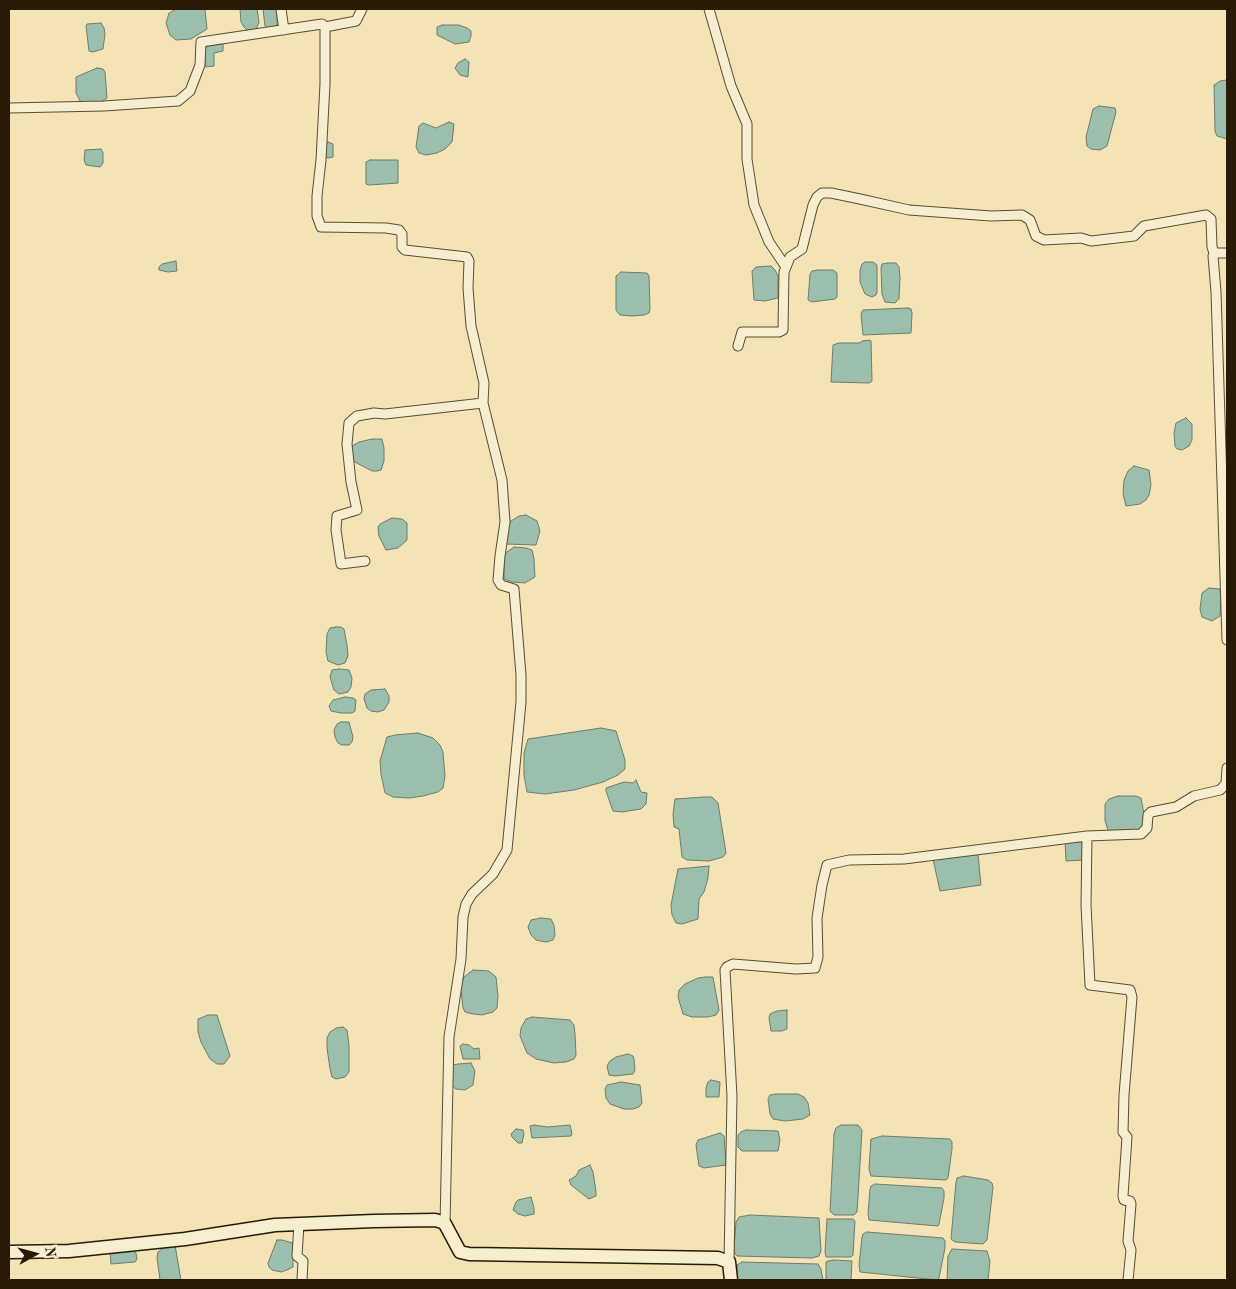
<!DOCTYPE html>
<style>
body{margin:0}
#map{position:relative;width:1236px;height:1289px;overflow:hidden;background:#f3e3b5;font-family:"Old Standard TT",serif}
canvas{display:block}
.frame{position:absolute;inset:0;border:10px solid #281a07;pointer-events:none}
.north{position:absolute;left:10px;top:1229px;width:50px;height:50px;-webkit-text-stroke:4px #f7edcf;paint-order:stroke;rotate:83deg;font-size:14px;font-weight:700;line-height:20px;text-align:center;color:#281a07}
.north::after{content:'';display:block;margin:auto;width:18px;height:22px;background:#281a07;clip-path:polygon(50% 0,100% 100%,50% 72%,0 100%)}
</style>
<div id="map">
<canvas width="1236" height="1289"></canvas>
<div class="frame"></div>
<div class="north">N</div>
</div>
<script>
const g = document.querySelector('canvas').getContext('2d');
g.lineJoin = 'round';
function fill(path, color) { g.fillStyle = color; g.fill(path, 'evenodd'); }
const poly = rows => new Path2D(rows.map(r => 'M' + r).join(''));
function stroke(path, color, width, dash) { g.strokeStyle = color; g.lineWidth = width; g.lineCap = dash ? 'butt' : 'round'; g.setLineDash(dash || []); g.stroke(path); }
const water = poly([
 [176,9,205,9,207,29,191,39,176,40,170,35,166,23,169,13,176,9],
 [240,9,257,9,259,22,256,30,247,30,244,27,241,22,240,9],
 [263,9,277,9,277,25,274,27,268,28,265,26,263,9],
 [101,23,104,28,105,34,103,49,93,52,89,51,86,26,87,24,101,23],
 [442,25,459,25,467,28,471,31,471,36,469,42,455,44,437,35,437,27,442,25],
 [223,44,223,51,214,53,214,66,206,67,204,49,208,46,223,44],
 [465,59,469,62,468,77,460,75,455,68,458,63,465,59],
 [97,68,103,69,105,72,107,98,101,102,87,103,80,101,76,93,76,77,97,68],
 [1227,80,1227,139,1217,136,1215,131,1214,85,1220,81,1227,80],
 [1099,106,1115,108,1116,112,1107,146,1100,150,1091,149,1087,146,1086,137,1093,109,1099,106],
 [449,122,454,124,452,142,445,149,437,153,426,155,419,153,416,147,419,126,423,123,436,128,449,122],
 [328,142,333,144,333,157,329,158,325,157,325,143,328,142],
 [101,149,103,153,103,163,100,167,86,165,84,160,85,150,101,149],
 [370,160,398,160,398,183,369,185,366,184,366,162,370,160],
 [176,261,177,271,168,272,159,270,159,267,162,264,176,261],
 [865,262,873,262,877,265,877,292,876,295,872,297,865,294,860,282,860,270,862,264,865,262],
 [888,263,896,263,899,267,900,278,899,299,895,303,885,302,882,294,881,268,882,264,888,263],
 [771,266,775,270,778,276,778,298,765,301,754,300,752,271,756,267,771,266],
 [818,270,833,270,837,273,837,297,835,299,812,302,808,300,810,274,812,271,818,270],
 [621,272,647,273,649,276,650,309,649,313,644,315,632,316,620,315,616,310,616,276,621,272],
 [908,308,911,309,912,313,911,333,863,335,861,314,863,310,908,308],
 [863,341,870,340,871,341,872,381,869,383,831,382,833,345,839,343,859,343,863,341],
 [1186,418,1192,424,1192,440,1189,446,1182,450,1177,449,1175,446,1174,433,1176,423,1186,418],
 [372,439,382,439,384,448,384,461,381,470,377,471,372,471,353,461,351,450,352,446,359,442,372,439],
 [1134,466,1149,470,1151,485,1149,495,1146,500,1140,504,1126,506,1123,494,1124,480,1128,471,1134,466],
 [526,515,537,521,540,531,536,545,506,544,507,528,511,521,519,516,526,515],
 [392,518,402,519,407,523,407,540,398,548,386,550,379,536,378,527,380,524,392,518],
 [514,547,526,548,532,550,534,559,535,577,525,583,512,582,504,579,504,554,514,547],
 [1209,588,1220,589,1221,598,1220,616,1212,621,1202,617,1200,609,1202,593,1209,588],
 [336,627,341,627,344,629,347,645,348,656,345,663,338,665,328,661,326,652,327,634,330,628,336,627],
 [339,669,349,670,352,678,351,687,348,692,339,694,334,690,330,677,332,670,339,669],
 [385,689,389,696,389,702,384,710,378,712,371,711,367,708,364,699,365,694,371,690,385,689],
 [345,697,353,698,356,700,355,711,352,713,341,713,331,711,329,706,333,700,345,697],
 [341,722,349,722,353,737,352,742,349,745,342,745,338,743,335,737,334,730,337,724,341,722],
 [601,728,616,731,625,760,625,769,618,775,603,782,574,790,545,794,527,792,524,775,524,753,528,739,601,728],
 [418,733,433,738,440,745,443,752,445,776,443,788,438,792,423,796,409,798,393,797,385,793,381,774,380,761,387,737,395,735,418,733],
 [636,780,641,792,647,793,646,804,641,809,622,812,613,811,606,791,606,788,624,782,633,783,636,780],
 [1118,796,1136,796,1141,798,1145,819,1142,831,1111,832,1108,830,1105,821,1105,804,1109,799,1118,796],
 [704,797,712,797,718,803,726,853,723,857,709,861,687,860,682,857,679,829,674,827,673,814,675,799,704,797],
 [1083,839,1084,860,1066,861,1065,841,1083,839],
 [978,854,981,885,940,891,933,859,978,854],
 [709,866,708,878,704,892,699,899,698,919,682,924,676,923,672,915,671,905,678,869,709,866],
 [541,918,551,919,554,925,555,935,553,940,546,942,536,940,531,935,528,927,531,920,541,918],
 [473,970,489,971,496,977,498,996,497,1008,493,1012,482,1015,473,1014,465,1012,463,1008,461,990,462,983,464,977,473,970],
 [705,977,713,977,719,1010,716,1015,708,1017,692,1017,683,1014,678,997,679,990,685,984,698,978,705,977],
 [787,1010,787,1029,782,1031,771,1031,769,1018,770,1014,777,1011,787,1010],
 [208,1015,217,1015,230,1056,224,1064,217,1064,210,1059,201,1042,198,1032,198,1019,208,1015],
 [532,1017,570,1020,574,1025,575,1034,576,1055,574,1059,566,1062,554,1063,536,1059,527,1053,520,1036,521,1028,526,1019,532,1017],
 [343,1027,347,1030,349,1045,349,1072,345,1077,336,1079,332,1077,330,1069,327,1048,327,1038,330,1032,336,1028,343,1027],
 [463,1044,469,1045,474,1049,479,1048,480,1059,463,1059,460,1046,463,1044],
 [628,1054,633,1056,634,1059,635,1070,633,1074,615,1076,609,1075,607,1066,610,1061,616,1057,628,1054],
 [471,1063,475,1071,473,1085,465,1090,456,1089,452,1086,452,1067,453,1065,458,1064,471,1063],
 [711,1080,720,1082,719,1097,706,1097,706,1088,708,1082,711,1080],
 [621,1082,640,1085,642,1103,639,1107,633,1109,624,1109,610,1104,606,1098,605,1089,607,1085,621,1082],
 [776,1094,798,1094,804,1097,808,1103,810,1115,803,1119,785,1121,773,1119,770,1114,768,1099,770,1095,776,1094],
 [534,1125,548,1127,570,1125,572,1134,571,1136,532,1138,530,1126,534,1125],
 [841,1125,858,1125,862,1130,858,1197,857,1212,854,1215,834,1215,830,1211,834,1134,836,1128,841,1125],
 [516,1129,523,1130,524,1134,522,1143,518,1143,512,1137,511,1134,516,1129],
 [746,1130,778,1131,780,1140,778,1151,742,1151,738,1147,738,1135,741,1132,746,1130],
 [720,1133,724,1136,726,1165,704,1168,699,1166,696,1145,698,1140,720,1133],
 [882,1136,950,1139,952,1142,952,1149,948,1178,946,1180,871,1176,869,1169,871,1139,882,1136],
 [590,1165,593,1172,596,1191,596,1196,589,1199,571,1185,569,1180,576,1176,579,1170,590,1165],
 [964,1176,988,1180,992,1183,993,1187,987,1240,983,1244,955,1242,951,1239,956,1182,957,1178,964,1176],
 [875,1184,942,1188,944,1191,944,1198,939,1224,938,1226,869,1220,868,1214,870,1189,871,1186,875,1184],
 [531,1197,534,1208,534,1214,525,1216,518,1214,513,1210,516,1202,518,1200,531,1197],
 [750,1215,819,1218,821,1251,819,1256,812,1258,737,1256,735,1254,734,1247,736,1222,739,1217,750,1215],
 [827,1219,853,1219,855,1221,853,1255,851,1257,826,1257,825,1252,827,1219],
 [867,1232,943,1238,945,1241,945,1248,939,1278,937,1280,860,1272,859,1265,862,1237,863,1234,867,1232],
 [277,1240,282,1240,293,1243,293,1267,287,1270,281,1272,272,1270,269,1267,268,1263,277,1240],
 [175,1245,181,1280,160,1280,157,1258,158,1252,166,1246,175,1245],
 [130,1248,136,1253,137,1259,135,1262,111,1264,110,1252,130,1248],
 [952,1249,987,1251,990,1261,988,1280,947,1280,948,1256,952,1249],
 [834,1260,852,1261,851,1280,826,1280,826,1262,828,1261,834,1260],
 [742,1262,818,1264,821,1269,823,1280,737,1280,737,1265,742,1262]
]);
fill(water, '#9bbead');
stroke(water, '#6d7c6b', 1);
const street = poly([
 [281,9,284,30],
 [709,9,731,86,747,124,747,159,754,205,769,242,786,267],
 [325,27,356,21,362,9],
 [9,108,104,106,178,101,190,91,200,65,201,42,322,24,325,27,325,84,321,160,317,196,317,216,321,227,386,228,399,230,402,234,402,247,405,250,467,257,469,261,468,288,471,326,484,383,483,403,502,480,505,522,500,556,498,580,501,585,514,589,521,675,521,702,507,850,493,874,472,894,466,904,463,917,461,959,449,1037,445,1224],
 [1214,253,1213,256,1216,292,1227,640],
 [738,346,742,332,779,332,783,330,784,272,790,257,802,249,813,205,817,197,822,193,831,193,860,199,909,210,991,216,1022,215,1030,220,1036,236,1044,240,1081,238,1091,241,1134,236,1144,226,1206,215,1211,219,1212,247,1214,253,1227,253],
 [365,561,341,564,336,530,337,516,357,510,351,482,347,444,349,423,357,416,374,413,385,414,483,403],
 [1087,836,1086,905,1090,985,1130,990,1132,997,1124,1095,1123,1132,1127,1137,1123,1196,1124,1200,1130,1201,1131,1204,1128,1241,1131,1250,1128,1280],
 [299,1224,297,1256,303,1261,302,1280],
 [729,1262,732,1096,725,970,727,967,733,964,796,969,815,968,818,957,817,918,822,885,827,865,849,860,904,859,1087,836,1141,834,1147,828,1148,815,1151,812,1176,807,1194,796,1220,790,1223,787,1226,783,1227,768]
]);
const secondary = poly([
 [9,1252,69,1251,185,1239,275,1225,374,1221,435,1220,442,1222,445,1224,460,1252,469,1254,718,1258,729,1262,731,1280]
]);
stroke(street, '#5b4c32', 11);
stroke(secondary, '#281a07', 15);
stroke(street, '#f7edcf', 9);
stroke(secondary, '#f7edcf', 12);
</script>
